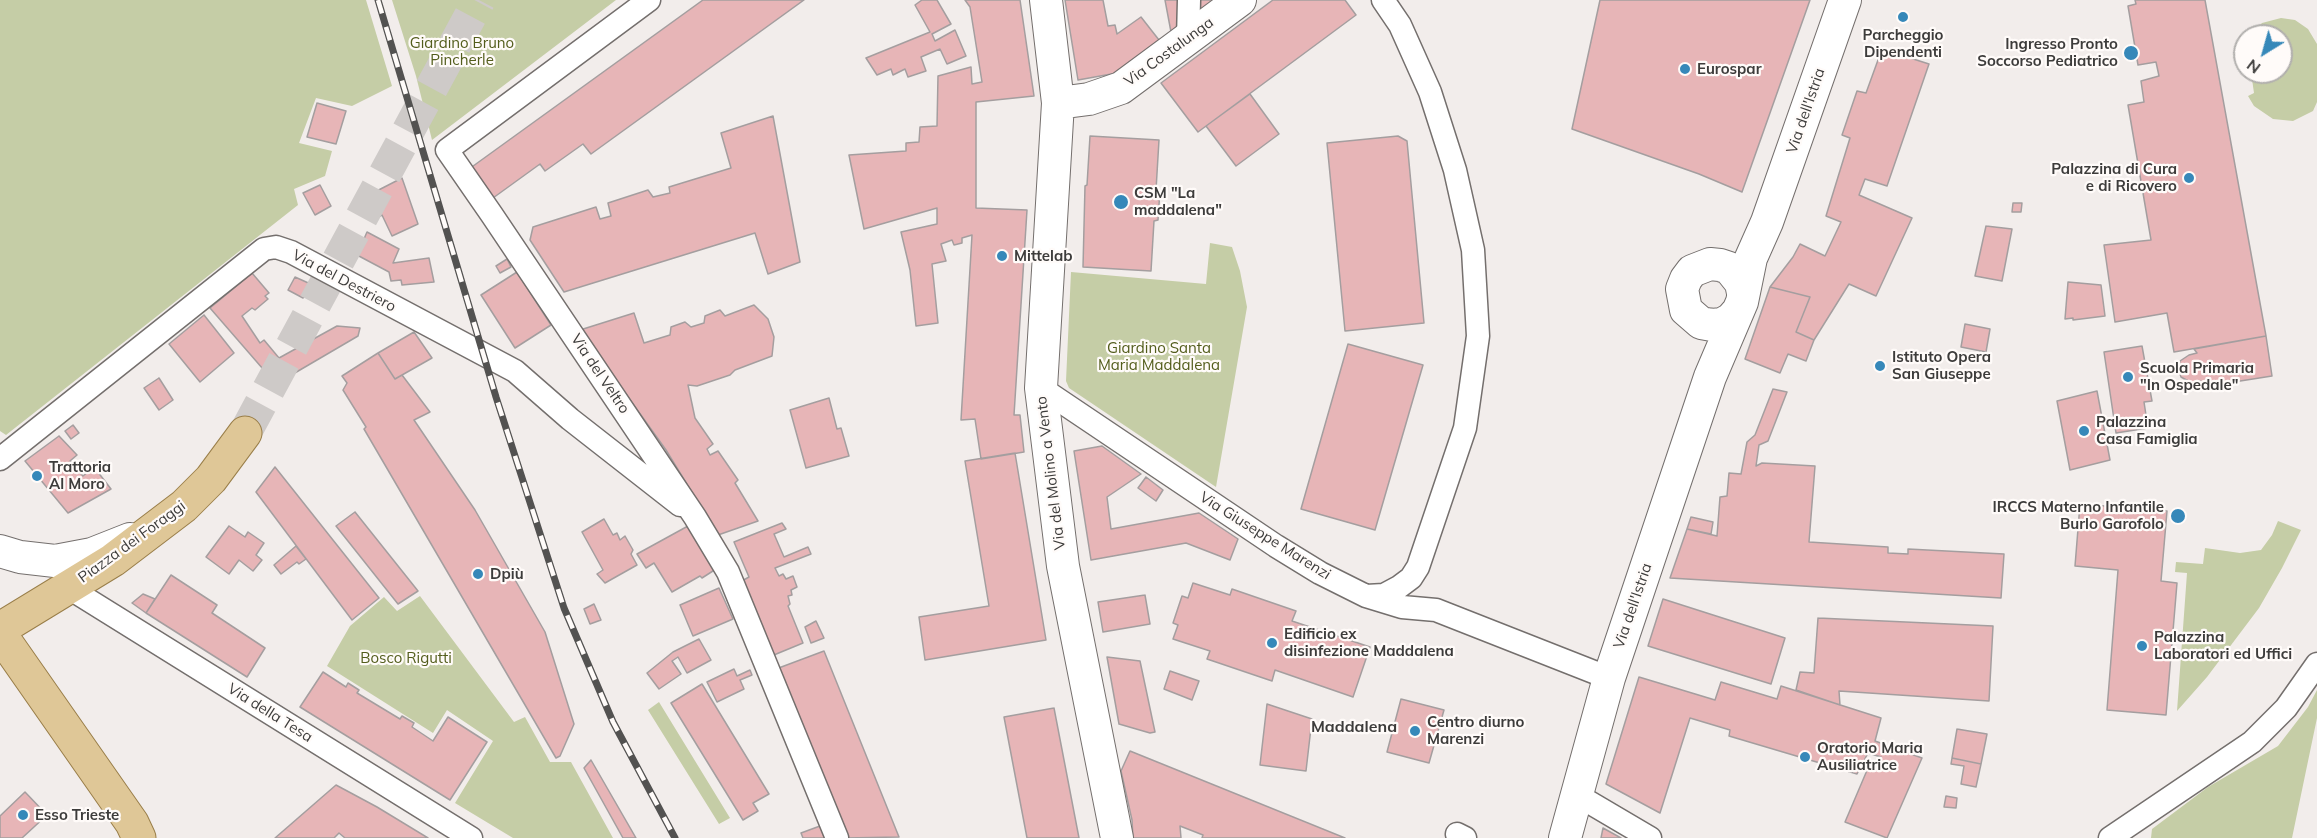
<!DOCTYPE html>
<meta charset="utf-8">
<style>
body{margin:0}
#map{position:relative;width:2317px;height:838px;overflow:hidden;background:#f2edeb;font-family:Mulish,sans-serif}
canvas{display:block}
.north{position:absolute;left:2233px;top:24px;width:60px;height:60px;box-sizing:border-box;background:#fffbf9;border:2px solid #b1afad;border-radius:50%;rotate:217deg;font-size:16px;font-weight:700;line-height:24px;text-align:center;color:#3d3c3b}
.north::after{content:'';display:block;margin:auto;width:21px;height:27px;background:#3688b9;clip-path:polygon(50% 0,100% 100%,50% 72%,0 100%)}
</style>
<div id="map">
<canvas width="2317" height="838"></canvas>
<div class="north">N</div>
</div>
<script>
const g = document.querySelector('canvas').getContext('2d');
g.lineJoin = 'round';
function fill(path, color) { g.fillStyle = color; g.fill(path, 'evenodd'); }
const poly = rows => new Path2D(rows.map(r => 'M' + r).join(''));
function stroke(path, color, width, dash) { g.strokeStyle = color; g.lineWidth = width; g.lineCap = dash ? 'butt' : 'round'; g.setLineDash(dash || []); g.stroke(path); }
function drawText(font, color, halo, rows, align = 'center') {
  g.font = font + ' Mulish,sans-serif'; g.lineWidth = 4.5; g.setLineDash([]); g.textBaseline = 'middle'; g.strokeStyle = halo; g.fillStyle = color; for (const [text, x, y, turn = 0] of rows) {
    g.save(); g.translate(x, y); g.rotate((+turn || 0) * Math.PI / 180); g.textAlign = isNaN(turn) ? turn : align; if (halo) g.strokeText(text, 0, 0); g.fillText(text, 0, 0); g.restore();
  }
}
fill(poly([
 [0,0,366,0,392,86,352,106,316,98,299,143,332,151,325,176,294,189,298,205,6,435,0,431],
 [392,0,616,0,432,140,416,76],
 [2281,18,2295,20,2308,29,2317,44,2317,102,2313,111,2293,121,2273,119,2254,106,2248,96,2254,93,2251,72,2281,72,2281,36,2248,36,2262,23],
 [1210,243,1232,247,1240,271,1247,307,1216,487,1069,388,1066,381,1071,272,1206,284],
 [2278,521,2301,530,2282,568,2259,608,2207,677,2177,711,2187,573,2175,572,2176,562,2203,564,2205,548,2240,553,2261,550,2272,535],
 [420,596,514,722,525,717,550,762,571,762,613,838,513,838,455,803,493,741,447,710,433,733,327,666,350,626,384,597,397,611],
 [2317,690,2317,718,2292,838,2151,838,2152,829,2208,787,2278,746,2308,707],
 [659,702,730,818,719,824,648,710]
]), '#c5cda6');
const building = poly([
 [703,0,804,0,591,154,583,144,545,171,540,164,493,198,469,169,703,0],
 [922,0,937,0,951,24,932,34,935,41,955,30,966,56,947,64,940,49,921,57,926,71,908,77,905,69,893,75,891,69,877,75,866,58,930,32,915,5,922,0],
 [965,0,1020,0,1034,96,976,102,976,208,1027,210,1014,415,1020,415,1024,452,981,459,975,419,961,420,972,235,962,238,962,243,954,245,952,240,941,244,946,261,932,264,938,323,916,326,910,270,901,232,937,224,937,208,864,229,849,155,906,151,906,143,919,142,920,127,937,126,938,76,971,67,972,84,982,82,970,7,965,0],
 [1065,0,1103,0,1108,26,1115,25,1117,34,1141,17,1159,40,1117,73,1078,80,1065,0],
 [1165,0,1180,0,1177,29,1171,32,1165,0],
 [1198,0,1220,0,1199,13,1198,0],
 [1273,0,1345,0,1356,15,1198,132,1161,83,1273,0],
 [1600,0,1810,0,1742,192,1699,174,1572,129,1600,0],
 [2135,0,2205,0,2266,336,2174,352,2167,313,2115,322,2104,245,2151,240,2128,105,2144,102,2141,81,2159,76,2156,62,2138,65,2128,6,2136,4,2135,0],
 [1882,49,1929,64,1887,186,1865,179,1859,195,1912,218,1876,296,1849,284,1814,340,1796,332,1810,297,1770,287,1793,257,1800,244,1825,256,1841,222,1826,216,1850,138,1842,135,1857,91,1866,93,1882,49],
 [1250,94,1279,134,1236,166,1206,126,1250,94],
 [317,103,346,111,336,144,307,137,317,103],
 [773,116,800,262,768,274,755,233,564,292,530,240,533,227,596,207,600,219,611,216,608,203,648,190,653,197,670,193,669,187,731,168,721,133,773,116],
 [1090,136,1159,140,1156,190,1160,190,1158,220,1154,221,1151,271,1083,267,1085,186,1087,185,1090,136],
 [1398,136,1407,141,1424,323,1345,331,1327,143,1398,136],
 [402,178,418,224,392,236,382,215,373,220,363,198,402,178],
 [320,185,331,206,315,215,303,193,320,185],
 [2013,203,2022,203,2021,212,2012,212,2013,203],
 [1986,226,2012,229,2002,281,1975,276,1986,226],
 [367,232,399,249,393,263,429,258,434,282,402,285,401,280,391,281,389,272,357,255,367,232],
 [507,259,511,267,500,273,496,266,507,259],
 [517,272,551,325,515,348,481,295,517,272],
 [252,273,269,293,265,296,268,299,255,310,252,308,242,316,260,343,264,340,279,358,337,326,360,328,358,336,276,384,210,308,252,273],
 [295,277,315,286,303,298,288,290,295,277],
 [2068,282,2101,285,2105,316,2073,320,2073,318,2065,319,2068,282],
 [1770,287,1810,297,1796,332,1814,340,1806,361,1788,354,1780,373,1745,359,1770,287],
 [754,305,768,319,774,337,772,356,735,370,730,375,697,386,688,385,695,418,713,444,707,449,710,455,718,451,738,480,735,483,758,521,718,535,666,450,580,330,634,313,644,343,670,335,671,327,685,322,691,327,704,323,705,316,720,310,725,316,754,305],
 [204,315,234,353,200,382,169,344,204,315],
 [1965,324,1990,329,1986,352,1961,347,1965,324],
 [414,332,432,358,395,379,378,353,414,332],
 [2266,336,2272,376,2202,387,2201,381,2190,382,2181,377,2179,371,2180,361,2189,355,2197,353,2194,349,2266,336],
 [1348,344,1423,365,1375,530,1301,509,1348,344],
 [2142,346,2152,401,2144,402,2148,428,2116,433,2104,352,2142,346],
 [378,353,395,379,402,375,430,412,414,420,475,510,545,632,574,724,560,756,556,758,364,429,366,427,343,390,347,383,342,376,378,353],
 [159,378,173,400,159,410,144,388,159,378],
 [1773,389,1787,392,1768,441,1759,445,1756,466,1762,463,1815,466,1809,542,1888,547,1888,553,1908,554,1908,549,2004,554,2001,598,1670,578,1687,529,1717,536,1720,497,1727,496,1729,473,1741,474,1747,442,1755,435,1773,389],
 [2097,391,2110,460,2070,470,2057,401,2097,391],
 [829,398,837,429,841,428,849,456,806,468,790,410,829,398],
 [73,425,79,433,71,439,65,431,73,425],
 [59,436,77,455,70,461,83,476,94,467,111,489,68,513,25,461,59,436],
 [1102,446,1141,474,1107,497,1111,529,1199,513,1238,539,1230,560,1186,543,1091,560,1074,451,1102,446],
 [1015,453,1046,640,925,660,919,617,989,606,965,461,1015,453],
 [275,467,379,598,352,620,256,492,275,467],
 [1146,477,1163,490,1156,501,1138,488,1146,477],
 [2080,504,2167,511,2161,581,2177,583,2166,715,2107,710,2118,570,2075,566,2080,504],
 [355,512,418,591,398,604,336,526,355,512],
 [1691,517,1713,522,1711,534,1687,529,1691,517],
 [604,519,613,535,617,533,620,540,625,536,633,550,631,554,637,565,605,583,597,574,603,570,582,532,604,519],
 [782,523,786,529,774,534,784,557,808,547,811,554,775,568,779,576,783,574,786,579,793,576,797,587,791,590,792,595,788,596,790,604,788,606,803,643,769,657,740,582,749,577,734,542,782,523],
 [229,526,245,537,248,532,264,543,256,555,262,560,253,571,239,560,229,574,206,557,229,526],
 [688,526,716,569,702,578,700,576,672,592,654,563,646,568,637,554,688,526],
 [296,546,306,559,299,564,297,562,281,574,274,565,296,546],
 [171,575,217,605,212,613,265,648,247,677,146,613,171,575],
 [1193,583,1230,595,1232,589,1296,611,1292,621,1370,647,1353,697,1275,670,1272,681,1207,659,1210,651,1173,639,1178,625,1173,623,1182,596,1188,598,1193,583],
 [719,588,733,619,693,636,680,605,719,588],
 [143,594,155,599,146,613,132,603,143,594],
 [1145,595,1150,624,1103,632,1098,602,1145,595],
 [1663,599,1785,638,1771,684,1648,646,1663,599],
 [594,604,601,620,590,624,584,609,594,604],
 [1818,618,1993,626,1989,701,1839,691,1840,705,1796,690,1800,672,1814,673,1818,618],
 [816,621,824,638,811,643,805,627,816,621],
 [699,639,711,660,687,673,678,657,672,661,681,674,659,689,647,673,673,652,699,639],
 [824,651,899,837,845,838,776,669,824,651],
 [1107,657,1140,661,1155,732,1150,733,1119,724,1107,657],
 [734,669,737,676,750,670,752,675,740,680,744,689,717,702,707,682,734,669],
 [1170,671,1199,681,1192,700,1164,689,1170,671],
 [323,672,346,687,348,683,359,690,357,693,400,719,402,716,414,723,412,727,433,741,448,717,487,742,450,800,300,707,323,672],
 [1639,677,1715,700,1721,682,1777,699,1781,686,1881,718,1875,741,1922,758,1887,838,1845,822,1871,761,1879,764,1881,757,1868,753,1857,774,1729,736,1730,730,1690,718,1660,813,1606,784,1639,677],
 [702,684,769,794,753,803,758,811,743,820,671,703,702,684],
 [1401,699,1444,710,1429,763,1387,752,1401,699],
 [1267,704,1312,719,1306,771,1260,765,1267,704],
 [1054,708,1079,838,1027,838,1004,717,1054,708],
 [1957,729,1987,734,1981,764,1952,758,1957,729],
 [1130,751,1345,838,1202,838,1203,835,1180,826,1181,838,1133,838,1132,820,1121,771,1130,751],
 [1952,758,1981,764,1976,787,1961,784,1964,766,1951,764,1952,758],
 [591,760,636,838,623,838,584,768,591,760],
 [336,785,377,807,428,838,345,838,339,833,334,838,275,838,336,785],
 [25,792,47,815,22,838,0,838,0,816,25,792],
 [1946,796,1957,798,1956,808,1944,807,1946,796],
 [820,826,827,838,803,838,801,833,820,826],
 [1603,828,1621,838,1601,838,1603,828]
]);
fill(building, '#e7b5b7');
stroke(building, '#a49e9f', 1.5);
stroke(poly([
 [245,433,479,0]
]), '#cecac8', 33, [33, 16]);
const street = poly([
 [649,0,447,150,492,215,695,517,728,572,837,838],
 [1188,39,1189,0],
 [1041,388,1276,546,1320,573,1366,596,1402,607,1436,610,1609,678],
 [0,459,264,249,276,247,291,252,515,371,570,419,680,505],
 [69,588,471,838],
 [1366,596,1384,595,1399,587,1411,578,1418,567,1465,428,1478,336,1473,250,1455,170,1430,92,1400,25,1383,0],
 [1577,795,1650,838],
 [1457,834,1465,838],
 [2110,838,2252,742,2286,708,2317,664]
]);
const secondary = poly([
 [1046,0,1058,103,1041,388,1063,566,1117,838],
 [1058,103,1089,99,1121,88,1240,0],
 [1738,311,1731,319,1722,324,1712,325,1701,323,1686,310,1682,289,1686,279,1692,271,1710,264,1720,265,1729,268,1741,283,1743,293],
 [0,551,20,557,55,561,92,554,130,539],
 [1565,838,1609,678,1710,377,1742,302,1751,258,1767,222,1845,0]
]);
const primary = poly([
 [0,629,113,560,184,506,211,479,245,433],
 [0,634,132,823,139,838]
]);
stroke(street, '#746f6d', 25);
stroke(secondary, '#746f6d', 34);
stroke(primary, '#997e49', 35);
stroke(street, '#fff', 22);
stroke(secondary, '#fff', 32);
stroke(primary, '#dfc797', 33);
const rail = poly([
 [378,0,496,397,564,608,613,722,675,838]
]);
stroke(rail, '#535251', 7);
stroke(rail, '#fffbf9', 4.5, [14]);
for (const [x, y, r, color] of [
 [1903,17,6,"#3688b9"],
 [2131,53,8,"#3688b9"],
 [1685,69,6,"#3688b9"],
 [2189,178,6,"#3688b9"],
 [1121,202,8,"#3688b9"],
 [1002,256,6,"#3688b9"],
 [1880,366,6,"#3688b9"],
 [2128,377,6,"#3688b9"],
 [2084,431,6,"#3688b9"],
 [37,476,6,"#3688b9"],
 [2178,516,8,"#3688b9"],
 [478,574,6,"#3688b9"],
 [1272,643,6,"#3688b9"],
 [2142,646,6,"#3688b9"],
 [1415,731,6,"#3688b9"],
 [1805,757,6,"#3688b9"],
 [23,815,6,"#3688b9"]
]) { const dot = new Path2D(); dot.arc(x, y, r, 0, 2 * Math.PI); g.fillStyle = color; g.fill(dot); stroke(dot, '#fffbf9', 2); }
drawText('bold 15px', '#3d3c3b', '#fffbf9', [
 ["Parcheggio",1903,35,"center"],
 ["Dipendenti",1903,52,"center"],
 ["Ingresso Pronto",2118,44,"right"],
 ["Soccorso Pediatrico",2118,61,"right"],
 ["Eurospar",1697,69],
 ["Palazzina di Cura",2177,169,"right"],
 ["e di Ricovero",2177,186,"right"],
 ["CSM \"La",1134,193],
 ["maddalena\"",1134,210],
 ["Mittelab",1014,256],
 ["Istituto Opera",1892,357],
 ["San Giuseppe",1892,374],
 ["Scuola Primaria",2140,368],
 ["\"In Ospedale\"",2140,385],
 ["Palazzina",2096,422],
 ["Casa Famiglia",2096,439],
 ["Trattoria",49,467],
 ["Al Moro",49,484],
 ["IRCCS Materno Infantile",2164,507,"right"],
 ["Burlo Garofolo",2164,524,"right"],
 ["Dpiù",490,574],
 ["Edificio ex",1284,634],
 ["disinfezione Maddalena",1284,651],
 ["Palazzina",2154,637],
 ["Laboratori ed Uffici",2154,654],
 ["Centro diurno",1427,722],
 ["Marenzi",1427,739],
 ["Oratorio Maria",1817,748],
 ["Ausiliatrice",1817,765],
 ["Esso Trieste",35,815]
], 'left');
drawText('15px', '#535d1c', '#fffbf9', [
 ["Giardino Bruno",462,43],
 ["Pincherle",462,60],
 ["Giardino Santa",1159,348],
 ["Maria Maddalena",1159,365],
 ["Bosco Rigutti",406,658]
]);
drawText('15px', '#3d3c3b', '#fffbf9', [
 ["Via Costalunga",1169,52,-36],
 ["Via dell'Istria",1806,111,-71],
 ["Via del Destriero",344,281,28],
 ["Via del Veltro",600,374,56],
 ["Via del Molino a Vento",1051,473,-97],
 ["Via Giuseppe Marenzi",1265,536,32],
 ["Piazza dei Foraggi",132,542,-36],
 ["Via dell'Istria",1633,606,-71],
 ["Via della Tesa",270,713,32]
]);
drawText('bold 16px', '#3d3c3b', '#fffbf9', [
 ["Maddalena",1354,727]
]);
</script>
